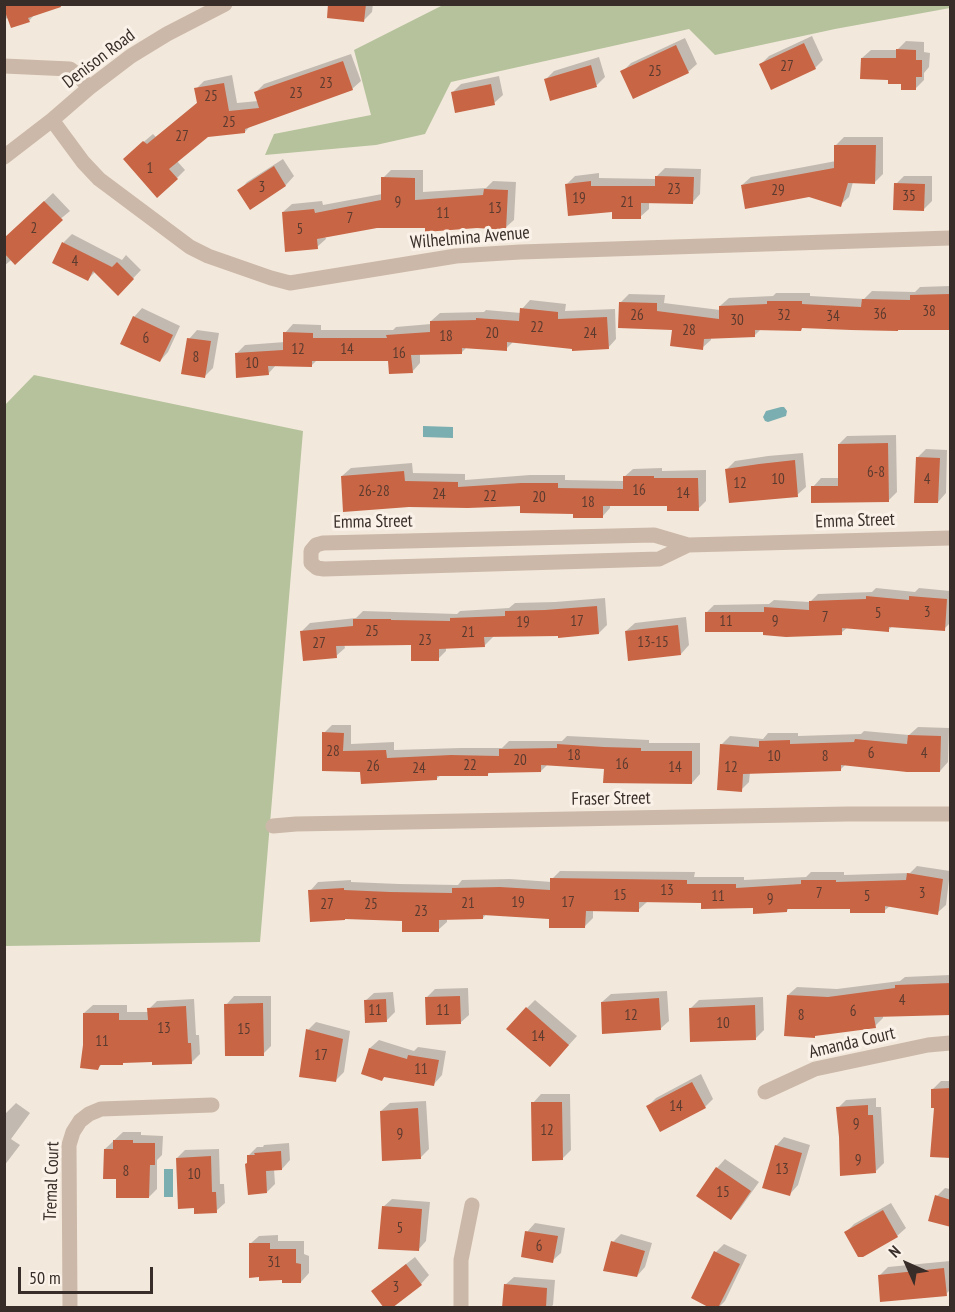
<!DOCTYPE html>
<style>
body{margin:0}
#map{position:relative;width:955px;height:1312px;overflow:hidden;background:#f3e8dc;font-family:"PT Sans Narrow",sans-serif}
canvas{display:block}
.frame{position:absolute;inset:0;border:6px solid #382d28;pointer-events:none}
.north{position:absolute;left:877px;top:1234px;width:60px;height:60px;-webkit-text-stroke:4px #faf2e9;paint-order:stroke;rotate:315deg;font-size:16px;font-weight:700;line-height:24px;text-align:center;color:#382d28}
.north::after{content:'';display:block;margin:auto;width:21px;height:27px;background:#382d28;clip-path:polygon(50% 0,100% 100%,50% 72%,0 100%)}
.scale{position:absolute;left:18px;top:1267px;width:135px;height:27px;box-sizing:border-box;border:3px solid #382d28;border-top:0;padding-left:8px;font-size:18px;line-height:21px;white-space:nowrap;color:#382d28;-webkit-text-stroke:4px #faf2e9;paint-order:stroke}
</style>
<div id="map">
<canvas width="955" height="1312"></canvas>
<div class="frame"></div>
<div class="north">N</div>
<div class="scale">50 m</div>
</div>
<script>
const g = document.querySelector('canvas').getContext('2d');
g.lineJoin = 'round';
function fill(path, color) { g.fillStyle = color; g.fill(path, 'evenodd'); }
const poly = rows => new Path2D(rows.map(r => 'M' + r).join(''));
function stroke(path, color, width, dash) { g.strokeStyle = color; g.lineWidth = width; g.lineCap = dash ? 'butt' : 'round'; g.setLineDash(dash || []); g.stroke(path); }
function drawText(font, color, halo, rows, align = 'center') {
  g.font = font + ' "PT Sans Narrow",sans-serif'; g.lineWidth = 6; g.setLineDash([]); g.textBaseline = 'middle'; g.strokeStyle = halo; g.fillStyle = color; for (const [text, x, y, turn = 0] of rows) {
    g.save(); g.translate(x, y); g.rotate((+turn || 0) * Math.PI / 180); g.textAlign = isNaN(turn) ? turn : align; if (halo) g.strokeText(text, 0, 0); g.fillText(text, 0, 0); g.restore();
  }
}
fill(poly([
 [443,5,950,4,950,8,835,29,715,55,689,29,451,82,425,134,376,145,265,155,274,134,371,115,354,50],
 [34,375,303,431,260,942,5,946,4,406]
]), '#b5c29c');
fill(poly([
 [781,407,784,407,787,411,786,416,768,422,765,421,763,417,766,411],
 [423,426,453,427,453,438,423,437],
 [164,1169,173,1169,173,1197,164,1197]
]), '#7aaeb0');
fill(poly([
 [4,4,61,4,35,14,29,21,9,18,4,19],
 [330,4,373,4,372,12,363,21],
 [812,36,823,60,815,68,761,64,769,56],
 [685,38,697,64,688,72,622,72,631,63],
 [906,41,924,42,924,52,930,53,929,67,924,73,924,80,915,89,890,78,862,58,871,50,897,50],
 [351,54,361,81,352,89,251,125,245,132,208,135,177,161,185,170,177,178,133,151,153,134,156,137,198,102,196,89,204,81,232,75,237,103,258,101,255,93,264,84],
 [599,57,605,77,597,85,551,99,545,80,554,71],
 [499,76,503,95,494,103,453,92,461,84],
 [844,137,883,137,883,174,875,182,853,182,849,197,840,205,809,196,742,185,751,177,836,161,836,145],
 [283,159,294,176,286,185,250,207,239,191,247,182],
 [665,168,701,169,700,194,692,203,649,201,649,209,640,217,614,210,567,184,575,176,599,173,599,178,657,179,657,176],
 [391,170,423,170,423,192,486,188,493,181,516,182,514,220,505,228,377,226,325,236,326,239,317,247,283,212,292,204,322,201,323,205,382,194,383,178],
 [904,176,932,176,932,201,923,210,896,184],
 [53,193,70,211,4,266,4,239],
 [72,234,122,260,126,255,141,270,118,294,95,272,88,279,54,262,64,242],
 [950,286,950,326,948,328,804,326,801,329,761,329,755,335,711,337,711,340,702,348,674,329,621,302,629,294,665,295,664,303,720,310,720,306,729,298,773,296,776,293,810,293,810,296,864,299,872,291,915,292,920,287],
 [530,300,566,304,565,311,615,309,616,339,608,348,514,341,506,349,467,347,462,352,420,353,420,363,412,372,389,360,317,360,312,365,276,365,268,374,237,353,245,345,285,342,285,333,293,324,321,325,321,330,393,330,396,327,431,324,431,321,440,313,484,312,486,310,521,313,522,309],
 [142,308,180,326,168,352,160,361,134,317],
 [197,330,219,333,213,368,205,376,189,339],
 [896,435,897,492,889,500,813,487,821,478,840,478,839,444,847,436],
 [926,449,947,450,946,493,938,502,917,458],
 [803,453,806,487,797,495,726,470,735,461,768,456],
 [412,463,413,473,465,474,465,480,530,475,565,475,565,480,624,481,624,477,633,469,662,468,662,471,706,470,706,501,698,509,669,504,610,505,610,508,602,517,342,476,351,468],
 [876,588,915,592,919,588,950,591,950,623,944,629,893,626,888,630,848,627,841,633,765,631,706,613,714,605,769,604,774,600,810,602,818,594,872,592],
 [605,598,607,625,599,633,493,636,493,637,484,646,446,647,446,651,438,659,412,644,344,644,345,648,336,656,302,631,310,623,356,618,363,611,457,614,460,611,509,608,515,603,555,602],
 [686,617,689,645,681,654,626,631,635,623],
 [332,725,351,725,351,744,394,742,394,750,460,748,502,748,509,741,562,741,567,736,649,740,649,743,700,743,700,774,692,783,605,767,548,764,541,771,491,771,487,775,441,775,436,779,362,770,324,733],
 [918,727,949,728,948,762,940,771,846,764,840,770,750,772,749,782,741,790,721,745,730,736,763,739,768,733,798,733,798,736,861,734,864,731,909,735],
 [917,866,950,871,946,905,937,913,890,906,884,911,852,907,789,908,787,911,702,902,647,902,638,910,593,910,593,918,584,927,551,918,487,913,483,918,447,918,447,922,438,930,310,891,318,882,351,880,351,882,399,884,458,885,462,880,510,879,552,882,552,879,560,871,695,872,694,877,744,877,744,880,806,877,811,872,844,872,844,875,910,873],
 [950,975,950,1013,883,1015,883,1018,875,1026,788,995,797,987,837,989,900,981,905,977],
 [468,988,469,1015,460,1023,426,998,435,989],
 [667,991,669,1021,660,1029,602,1002,611,994],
 [393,992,395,1012,386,1021,365,1001,374,993],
 [234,996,271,996,271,1046,263,1054,226,1005],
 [763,997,764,1030,756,1038,691,1008,699,1000],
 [194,999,196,1035,199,1035,200,1054,192,1062,153,1061,124,1062,122,1064,102,1064,97,1069,84,1013,93,1005,127,1005,127,1012,149,1012,149,1009,157,1001],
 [535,1000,577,1036,558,1057,527,1008],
 [316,1022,350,1031,344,1072,335,1081,308,1030],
 [379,1040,414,1051,418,1047,446,1051,442,1075,434,1084,385,1076,382,1079,370,1048],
 [701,1074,713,1099,705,1107,648,1106,656,1098],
 [941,1081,950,1081,950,1156,936,1106,933,1089],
 [541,1094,570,1094,571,1150,562,1159,533,1103],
 [876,1098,876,1107,881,1107,884,1163,876,1171,838,1108,846,1100],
 [426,1101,429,1149,420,1158,381,1111,390,1103],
 [16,1103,30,1113,11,1139,20,1145,4,1166,4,1115],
 [123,1132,141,1132,141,1135,163,1136,162,1155,157,1160,157,1189,149,1197,118,1178,105,1149],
 [784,1137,810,1145,798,1185,790,1194,776,1146],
 [289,1143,290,1160,282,1169,274,1169,275,1184,267,1192,248,1156,257,1147,263,1147,264,1145],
 [219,1149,220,1184,224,1184,225,1203,216,1211,177,1158,185,1150],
 [725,1159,759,1182,739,1210,731,1218,698,1195,717,1168],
 [945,1188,950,1189,950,1225,937,1196],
 [392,1199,430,1202,426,1241,418,1250,383,1207],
 [891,1203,906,1228,897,1236,845,1233,854,1224],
 [535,1223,565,1228,561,1253,552,1261,527,1232],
 [621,1234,652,1243,645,1267,637,1276,613,1242],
 [278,1235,278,1241,304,1241,304,1254,309,1256,309,1273,301,1282,283,1279,250,1244,259,1236],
 [724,1244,747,1255,725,1301,718,1308,716,1252],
 [415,1257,429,1275,421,1284,382,1283],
 [950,1261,950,1290,946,1294,880,1275,888,1267],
 [514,1277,555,1280,553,1305,550,1308,503,1308,505,1285]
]), '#0003');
fill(poly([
 [4,4,60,4,61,7,28,18,30,22,11,28,4,9],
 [328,4,366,4,364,22,327,18],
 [804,43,816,69,771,90,759,64],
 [676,45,689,73,633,99,620,71],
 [896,49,916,50,916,60,922,60,922,77,916,77,916,90,901,90,901,84,888,84,888,80,860,79,861,58,896,58],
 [343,61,353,90,245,129,245,133,208,137,169,169,178,179,157,198,123,159,143,141,147,144,197,103,194,88,224,83,229,111,259,108,254,92],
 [591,65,597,87,550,101,544,79],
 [491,84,495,105,455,113,451,92],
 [834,145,876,145,875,184,848,183,841,207,809,197,745,209,741,185,834,168],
 [274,166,286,186,250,210,237,190],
 [655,176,694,177,693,204,641,203,641,219,612,219,612,212,568,216,565,184,591,181,591,186,655,186],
 [381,177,415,178,415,200,483,195,484,189,508,190,506,230,477,228,425,232,425,228,377,228,317,239,318,249,285,252,282,212,314,209,315,213,381,200],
 [894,183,925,184,924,211,893,210],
 [44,201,63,220,15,265,4,253,4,238],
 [62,242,112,267,117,262,134,279,118,296,93,271,88,281,52,263],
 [949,294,949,330,898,330,898,331,851,330,802,328,801,331,755,330,755,337,704,339,703,350,670,346,672,330,618,328,619,302,657,303,657,311,719,319,719,306,767,304,767,301,802,301,802,304,861,307,862,299,910,300,910,295],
 [520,308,558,312,558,319,607,317,609,349,572,351,572,349,507,342,507,351,462,348,462,354,411,355,413,373,389,374,388,361,312,361,312,367,268,366,269,375,236,378,235,353,283,350,283,332,313,333,313,338,387,338,386,335,430,332,430,321,476,320,476,318,519,321],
 [133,316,173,335,160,362,120,344],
 [187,338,211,341,205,378,181,374],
 [888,443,889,502,811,503,811,486,838,486,838,444],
 [916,457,940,458,938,503,914,503],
 [795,460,798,497,729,503,725,469,759,464],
 [404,471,405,481,458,482,458,487,521,483,558,483,558,488,623,489,623,476,654,476,654,478,698,478,699,511,667,511,667,506,603,506,603,518,573,518,573,514,520,513,520,506,468,508,409,507,343,512,341,476],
 [866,596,909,600,909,596,947,599,945,631,889,627,889,632,842,628,842,635,786,637,763,635,763,632,705,632,705,612,764,612,764,607,809,610,809,601,866,599],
 [597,606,599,634,558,638,558,636,484,637,485,647,439,649,439,661,411,661,411,645,336,646,337,658,303,661,300,631,353,626,353,619,391,619,391,620,450,621,450,618,505,616,505,611,545,610],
 [678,625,681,655,628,661,625,631],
 [322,732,344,733,343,751,386,750,387,758,451,755,499,756,499,749,557,748,557,744,604,747,641,748,641,751,692,751,692,784,603,783,604,769,541,765,541,772,488,773,488,776,437,776,437,780,361,784,360,772,322,771],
 [908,735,941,736,940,772,907,772,841,765,841,771,743,774,742,792,717,790,720,744,759,747,759,741,790,740,790,744,854,742,855,739,907,744],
 [907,873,943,879,938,915,885,906,885,913,850,913,850,909,787,909,787,912,753,914,753,908,701,909,701,903,639,902,639,912,586,911,585,928,549,928,549,919,483,915,483,919,439,920,439,932,402,932,402,921,345,919,345,920,310,922,308,890,344,888,344,890,390,892,452,893,452,888,500,887,550,890,550,878,687,880,687,884,736,884,736,888,801,884,801,880,836,880,836,882,906,880],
 [951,983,951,1015,874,1017,876,1028,815,1036,815,1038,784,1036,787,995,828,997,895,988,895,985],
 [460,996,461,1024,426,1025,425,997],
 [659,998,661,1030,602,1034,601,1002],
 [386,999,387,1022,365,1023,364,1000],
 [263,1003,264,1056,225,1056,224,1004],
 [755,1005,756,1040,690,1042,689,1008],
 [186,1006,188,1043,191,1043,192,1064,152,1065,152,1062,123,1063,123,1065,100,1065,98,1070,80,1068,83,1045,83,1013,119,1013,119,1020,148,1020,147,1008],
 [526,1007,569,1045,550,1067,506,1029],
 [306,1029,343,1039,336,1082,299,1077],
 [369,1048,407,1059,408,1055,439,1060,434,1086,384,1077,382,1081,361,1074],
 [692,1082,706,1108,660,1132,646,1106],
 [951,1088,951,1158,930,1157,934,1108,931,1108,931,1089],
 [531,1102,562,1102,563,1160,532,1161],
 [868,1105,868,1115,873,1115,876,1173,840,1176,839,1137,836,1107],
 [418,1108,421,1159,382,1161,380,1111],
 [113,1140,133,1140,133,1143,155,1143,155,1165,150,1165,149,1198,116,1198,116,1179,103,1179,104,1149,113,1149],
 [775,1145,802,1153,790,1196,762,1188],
 [281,1151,282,1170,266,1171,267,1193,248,1195,245,1164,247,1163,247,1155,255,1155,254,1153],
 [211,1156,212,1192,216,1192,217,1213,194,1214,194,1208,178,1209,176,1158],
 [716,1167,751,1191,731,1220,696,1196],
 [935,1195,951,1200,951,1227,928,1221],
 [382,1206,422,1209,419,1251,378,1249],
 [883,1210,898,1237,863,1257,858,1257,844,1232],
 [525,1231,558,1236,553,1263,521,1257],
 [611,1241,645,1251,637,1277,603,1271],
 [249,1243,270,1243,270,1249,296,1249,296,1263,301,1264,301,1283,282,1283,282,1280,259,1281,259,1277,249,1278],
 [714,1251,740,1264,718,1308,710,1308,691,1298],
 [406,1264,422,1285,392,1308,384,1308,371,1291],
 [944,1268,947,1296,880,1302,878,1275],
 [504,1284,547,1288,546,1308,502,1308]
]), '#c86545');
stroke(poly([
 [4,66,70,69,78,75,89,88],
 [52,120,83,162,99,179,190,247,208,256,271,278,290,283,456,256,520,252,950,238],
 [4,157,52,120,89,88,131,56,167,34,225,4],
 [688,545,659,559,324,569,317,568,311,563,311,551,316,545,323,543,654,535,688,545,950,538],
 [273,826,296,824,848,814,950,814],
 [765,1092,815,1069,928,1045,950,1043],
 [70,1308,69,1145,73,1132,80,1121,89,1114,101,1109,212,1105],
 [461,1308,461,1260,472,1205]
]), '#cbb8a8', 15);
drawText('15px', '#5c3b2f', null, [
 ["27",787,67],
 ["25",655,72],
 ["23",326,84],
 ["23",296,94],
 ["25",211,97],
 ["25",229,123],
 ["27",182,137],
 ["1",150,169],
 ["3",262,188],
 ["23",674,190],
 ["29",778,191],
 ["35",909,197],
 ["19",579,199],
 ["9",398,203],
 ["21",627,203],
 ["13",495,209],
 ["11",443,214],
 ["7",350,219],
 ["2",34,229],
 ["5",300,230],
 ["4",75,262],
 ["38",929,312],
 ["36",880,315],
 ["26",637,316],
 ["32",784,316],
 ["34",833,317],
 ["30",737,321],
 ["22",537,328],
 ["28",689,331],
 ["20",492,334],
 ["24",590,334],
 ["18",446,337],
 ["6",146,339],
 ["12",298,350],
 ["14",347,350],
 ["16",399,354],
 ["8",196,358],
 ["10",252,364],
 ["6-8",876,473],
 ["10",778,480],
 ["4",927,480],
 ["12",740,484],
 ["16",639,491],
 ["26-28",374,492],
 ["14",683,494],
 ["24",439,495],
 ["22",490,497],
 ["20",539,498],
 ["18",588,503],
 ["3",927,613],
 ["5",878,614],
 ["7",825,618],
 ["17",577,622],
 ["11",726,622],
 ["9",775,622],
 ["19",523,623],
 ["25",372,632],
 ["21",468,633],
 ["23",425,641],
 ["13-15",653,643],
 ["27",319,644],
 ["28",333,752],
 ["6",871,754],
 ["4",924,754],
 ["18",574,756],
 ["10",774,757],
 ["8",825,757],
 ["20",520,761],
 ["16",622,765],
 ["22",470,766],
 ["26",373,767],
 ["14",675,768],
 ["12",731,768],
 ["24",419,769],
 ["13",667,891],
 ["7",819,894],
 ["3",922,894],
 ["15",620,896],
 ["11",718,897],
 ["5",867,897],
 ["9",770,900],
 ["19",518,903],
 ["17",568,903],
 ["21",468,904],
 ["27",327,905],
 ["25",371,905],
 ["23",421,912],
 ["4",902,1001],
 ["11",375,1011],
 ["11",443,1011],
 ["6",853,1012],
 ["12",631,1016],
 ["8",801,1016],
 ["10",723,1024],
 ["13",164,1029],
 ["15",244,1030],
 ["14",538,1037],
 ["11",102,1042],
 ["17",321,1056],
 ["11",421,1070],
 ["14",676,1107],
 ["9",856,1125],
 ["12",547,1131],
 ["9",400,1135],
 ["9",858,1161],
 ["13",782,1170],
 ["8",126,1172],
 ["10",194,1175],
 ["15",723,1193],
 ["5",400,1229],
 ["6",539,1247],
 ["31",274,1263],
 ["3",396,1288]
]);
drawText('18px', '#382d28', '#faf2e9', [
 ["Denison Road",99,59,-37],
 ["Wilhelmina Avenue",470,238,-5],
 ["Emma Street",855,521,-2],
 ["Emma Street",373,522,-1],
 ["Fraser Street",611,799,-1],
 ["Amanda Court",852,1043,-13],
 ["Tremal Court",52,1181,-88]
]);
</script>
